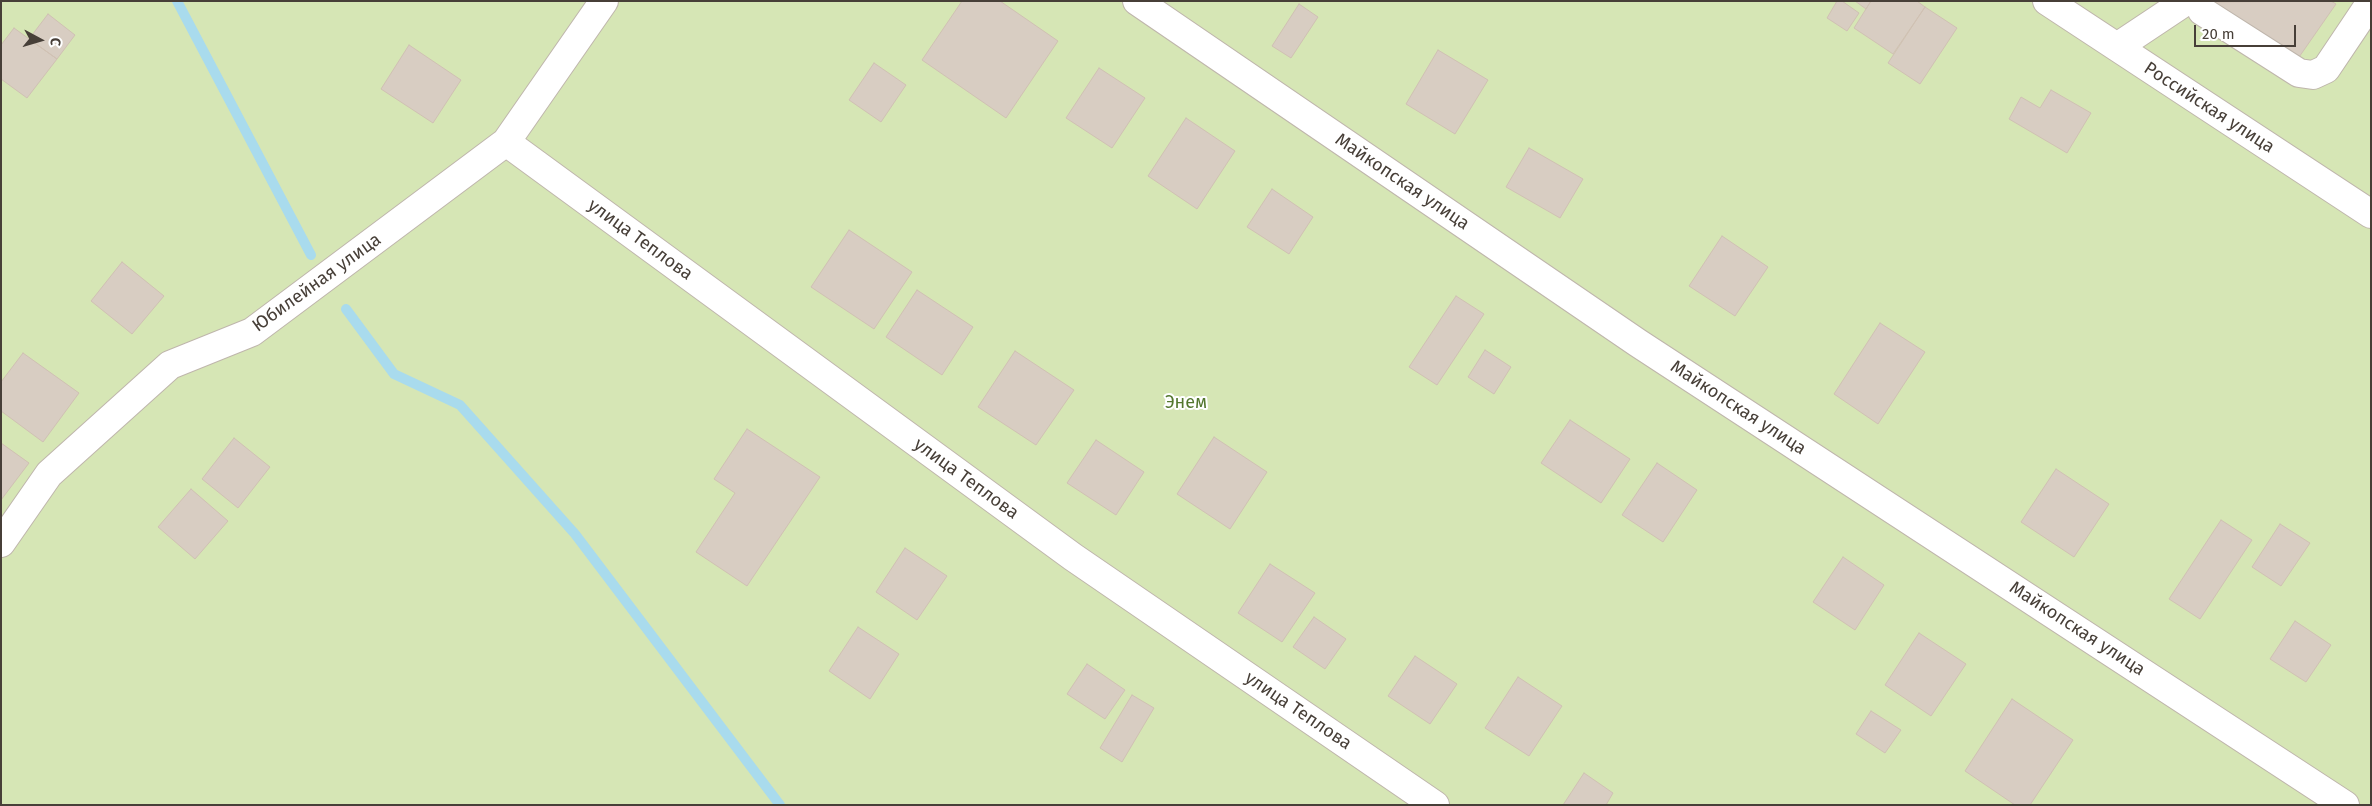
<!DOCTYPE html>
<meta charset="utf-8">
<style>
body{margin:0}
#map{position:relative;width:2372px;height:806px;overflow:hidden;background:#f4efea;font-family:"Fira Sans",sans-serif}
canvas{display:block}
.frame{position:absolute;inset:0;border:2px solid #473f38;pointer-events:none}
.north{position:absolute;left:15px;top:15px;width:50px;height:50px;-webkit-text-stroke:4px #fff;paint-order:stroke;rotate:96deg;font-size:14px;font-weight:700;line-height:20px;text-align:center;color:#473f38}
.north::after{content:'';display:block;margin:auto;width:18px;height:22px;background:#473f38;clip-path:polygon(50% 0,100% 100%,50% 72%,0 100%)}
.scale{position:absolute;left:2194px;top:25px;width:102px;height:22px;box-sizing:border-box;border:2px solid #473f38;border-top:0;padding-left:6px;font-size:15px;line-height:18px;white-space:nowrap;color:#473f38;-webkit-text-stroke:4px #fff;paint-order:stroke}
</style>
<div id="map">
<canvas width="2372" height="806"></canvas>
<div class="frame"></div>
<div class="north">С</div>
<div class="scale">20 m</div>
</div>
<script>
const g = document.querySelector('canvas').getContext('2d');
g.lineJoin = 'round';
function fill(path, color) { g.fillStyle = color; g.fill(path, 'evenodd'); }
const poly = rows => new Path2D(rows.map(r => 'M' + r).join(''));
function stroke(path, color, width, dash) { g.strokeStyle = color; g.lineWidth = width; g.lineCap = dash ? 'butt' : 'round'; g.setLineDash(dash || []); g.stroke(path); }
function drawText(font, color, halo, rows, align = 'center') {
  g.font = font + ' "Fira Sans",sans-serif'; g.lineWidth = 4; g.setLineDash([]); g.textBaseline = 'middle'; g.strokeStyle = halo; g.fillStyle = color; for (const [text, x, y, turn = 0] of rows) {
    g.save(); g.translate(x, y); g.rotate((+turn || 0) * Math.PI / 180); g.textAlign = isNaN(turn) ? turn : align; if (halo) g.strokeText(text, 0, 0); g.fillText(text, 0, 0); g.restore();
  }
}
fill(poly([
 [1,1,2371,1,2371,805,1,805]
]), '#d6e6b5');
stroke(poly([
 [177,1,311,255],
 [346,309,394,374,460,405,575,534,780,805]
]), '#a9dbed', 10);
const building = poly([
 [962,1,1000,1,1058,41,1006,118,922,60,962,1],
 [1837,1,1842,1,1859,13,1847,31,1827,18,1837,1],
 [1855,1,1871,1,1866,9,1855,1],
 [1871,1,1917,1,1925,7,1893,54,1854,28,1871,1],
 [2331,1,2336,4,2297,60,2215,2,2331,1],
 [1299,4,1318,17,1291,58,1272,46,1299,4],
 [1925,7,1957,28,1920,84,1888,63,1925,7],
 [48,14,75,35,57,59,29,39,48,14],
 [14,28,57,59,27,98,1,79,1,45,14,28],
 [409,45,461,80,433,123,381,89,409,45],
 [1438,50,1488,80,1455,134,1406,104,1438,50],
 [874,63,906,85,881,122,849,100,874,63],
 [1099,68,1145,98,1112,148,1066,118,1099,68],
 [2051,90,2091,113,2067,153,2009,119,2021,97,2040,108,2051,90],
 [1186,118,1235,151,1197,209,1148,176,1186,118],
 [1529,148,1583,179,1560,218,1506,187,1529,148],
 [1272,189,1313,217,1289,254,1247,227,1272,189],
 [849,230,912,272,874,329,811,287,849,230],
 [1722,236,1768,267,1735,316,1689,286,1722,236],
 [122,262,164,296,132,334,91,301,122,262],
 [917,290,973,327,942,375,886,337,917,290],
 [1456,296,1484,314,1437,385,1409,367,1456,296],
 [1880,323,1925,352,1878,424,1834,394,1880,323],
 [1485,350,1511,367,1494,394,1468,377,1485,350],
 [1015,351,1074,390,1036,445,978,407,1015,351],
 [23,353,79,393,43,442,1,411,1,382,23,353],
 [1570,420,1630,459,1601,503,1541,463,1570,420],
 [747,429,820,477,747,586,696,552,735,493,714,479,747,429],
 [1214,437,1267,472,1230,529,1177,494,1214,437],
 [234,438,270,467,238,508,202,479,234,438],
 [1096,440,1144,472,1116,515,1067,483,1096,440],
 [1,443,29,463,1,500,1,443],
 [1657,463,1697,490,1663,542,1622,515,1657,463],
 [2056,469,2109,504,2074,557,2021,522,2056,469],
 [191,489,228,521,195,559,158,527,191,489],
 [2221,520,2252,540,2200,619,2169,599,2221,520],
 [2280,524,2310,543,2281,586,2252,567,2280,524],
 [905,548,947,576,917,620,876,592,905,548],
 [1843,557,1884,585,1855,630,1813,602,1843,557],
 [1270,564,1315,593,1282,642,1238,613,1270,564],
 [1314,617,1346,639,1325,669,1293,647,1314,617],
 [2295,621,2331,645,2306,682,2270,659,2295,621],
 [858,627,899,654,870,699,829,671,858,627],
 [1919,633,1966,664,1931,716,1885,685,1919,633],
 [1415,656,1457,684,1430,724,1388,696,1415,656],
 [1087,664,1125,690,1105,719,1067,694,1087,664],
 [1518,677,1562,706,1529,756,1485,728,1518,677],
 [1132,695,1154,708,1122,762,1100,748,1132,695],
 [2012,699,2073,740,2030,805,2015,805,1965,771,2012,699],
 [1871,711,1901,730,1885,753,1856,734,1871,711],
 [1584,773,1613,793,1606,805,1563,805,1584,773]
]);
fill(building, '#d8cdc2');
stroke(building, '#d0c1b3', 1);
const minor = poly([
 [1137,1,1638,343,2345,805],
 [2047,1,2371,214],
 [2199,1,2202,11,2299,73,2313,75,2326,69,2371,2],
 [2117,47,2186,1],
 [506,142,1073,557,1435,805],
 [1,543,49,474,170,365,252,332,506,142,604,1]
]);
stroke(minor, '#bfb6ac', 30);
stroke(minor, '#fff', 28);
drawText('18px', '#473f38', '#fff', [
 ["Российская улица",2209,108,33],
 ["Майкопская улица",1402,182,34],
 ["улица Теплова",640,240,36],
 ["Юбилейная улица",317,283,-36],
 ["Майкопская улица",1738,408,33],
 ["улица Теплова",966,479,36],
 ["Майкопская улица",2077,629,33],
 ["улица Теплова",1298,711,34]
]);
drawText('18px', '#53772e', '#fff', [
 ["Энем",1186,403]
]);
</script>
